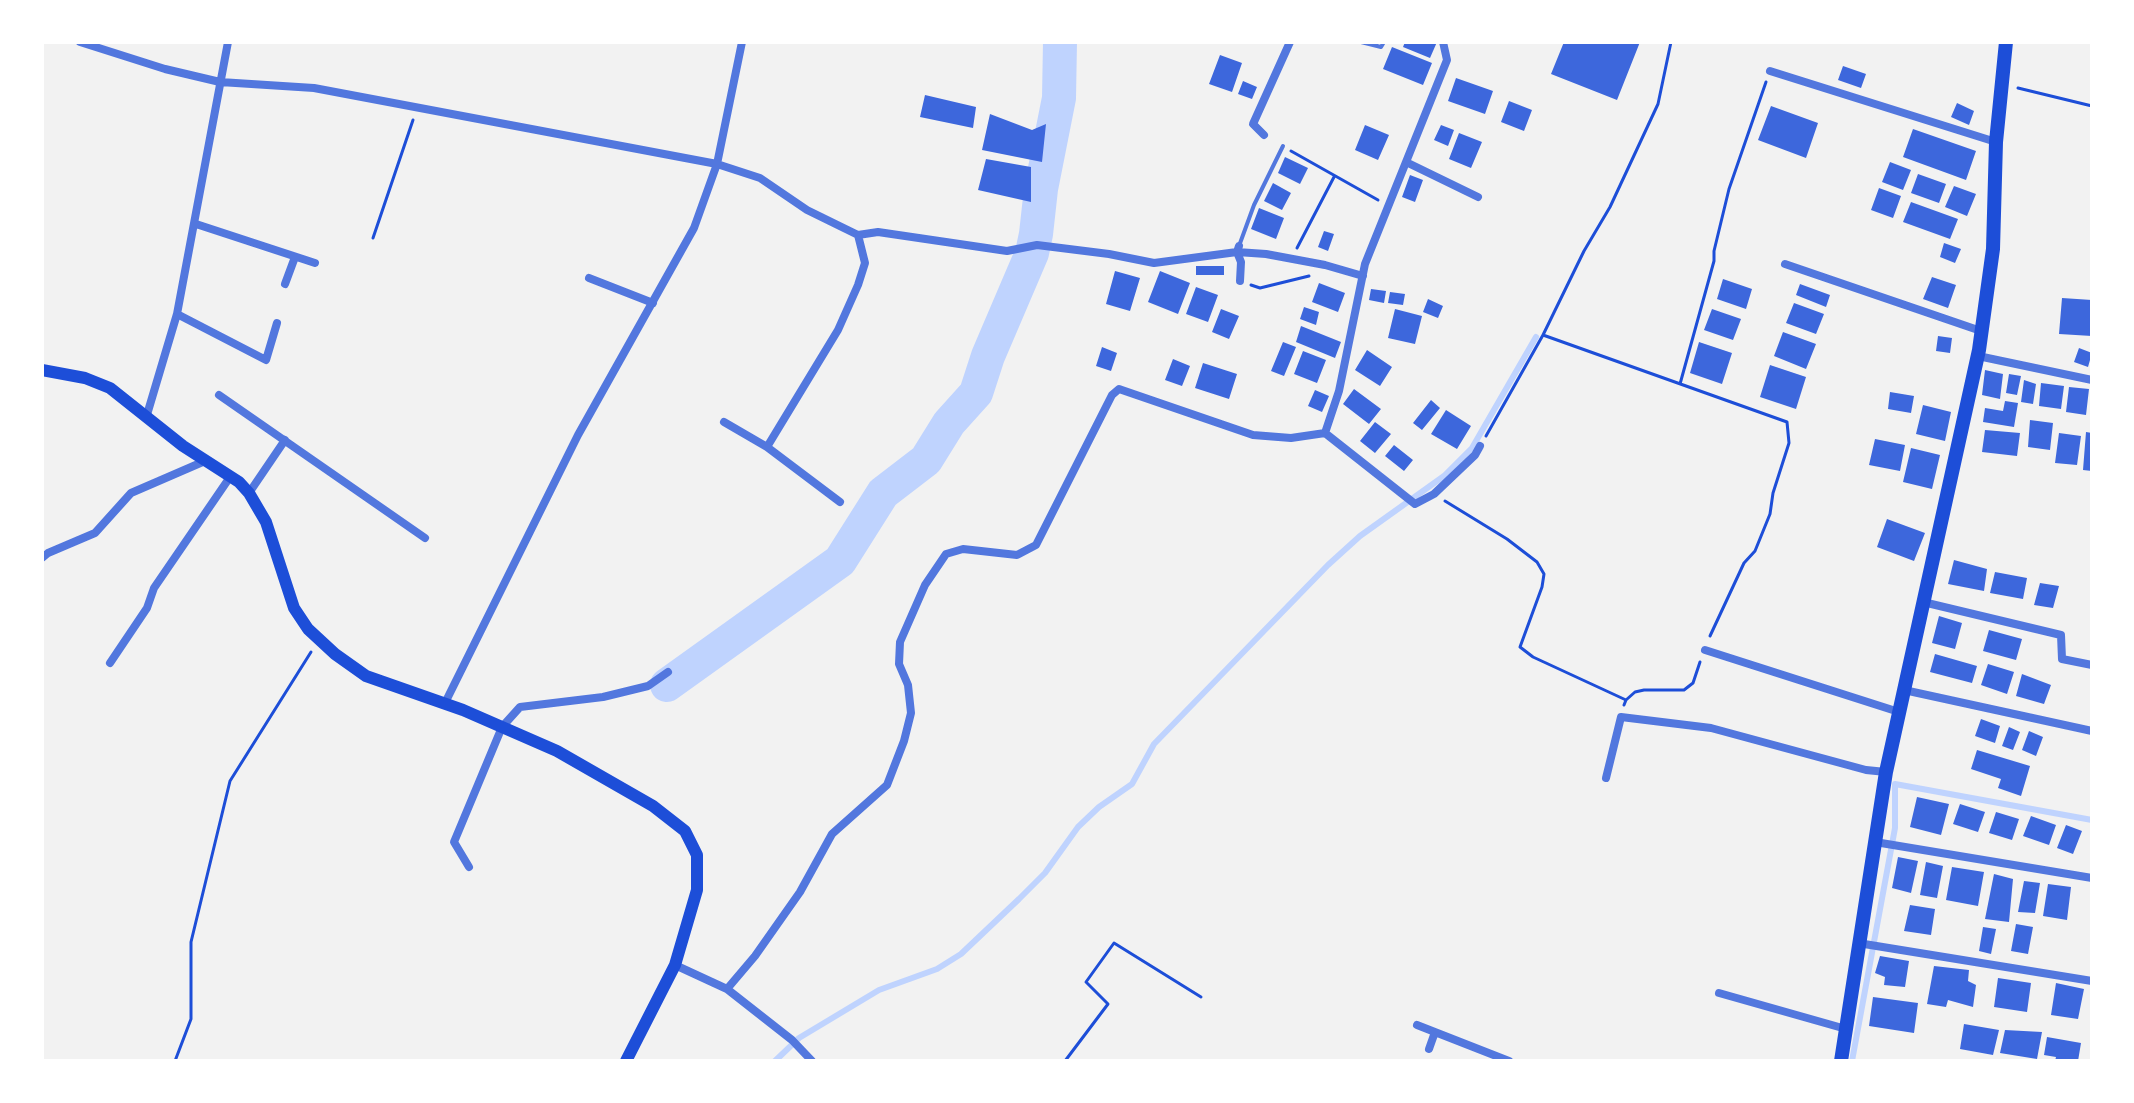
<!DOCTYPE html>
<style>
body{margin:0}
#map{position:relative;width:2134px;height:1103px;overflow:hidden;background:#f2f2f2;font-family:"Archivo Narrow",sans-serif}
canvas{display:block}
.frame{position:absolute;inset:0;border:44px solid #fff;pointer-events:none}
</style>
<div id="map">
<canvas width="2134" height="1103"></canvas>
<div class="frame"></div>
</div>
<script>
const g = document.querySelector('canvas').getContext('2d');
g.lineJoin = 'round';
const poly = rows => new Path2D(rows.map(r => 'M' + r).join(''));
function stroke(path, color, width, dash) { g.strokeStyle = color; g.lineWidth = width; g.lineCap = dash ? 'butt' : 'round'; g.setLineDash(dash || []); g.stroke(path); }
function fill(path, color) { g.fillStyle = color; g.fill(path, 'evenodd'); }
stroke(poly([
 [775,1061,799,1038,879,990,937,969,961,954,1019,899,1045,873,1078,827,1099,807,1132,784,1154,744,1328,565,1360,536,1444,476,1472,448,1536,337],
 [1852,1061,1895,828,1895,784,2092,820]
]), '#bfd3fe', 6);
stroke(poly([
 [667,685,840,561,883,493,926,460,949,423,976,393,988,356,1032,253,1036,234,1041,189,1059,98,1060,42]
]), '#bfd3fe', 34);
fill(poly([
 [1405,42,1437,42,1430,58,1403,47],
 [1564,42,1640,42,1617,100,1551,74],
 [1392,47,1432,63,1423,85,1383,69],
 [1220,55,1242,63,1232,92,1209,84],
 [1843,66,1866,74,1861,88,1838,80],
 [1456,78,1493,91,1485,114,1448,101],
 [1243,81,1257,87,1252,99,1238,94],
 [925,95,976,107,973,128,920,117],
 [1509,101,1532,110,1524,131,1501,122],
 [1957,103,1974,111,1969,125,1951,117],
 [1771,106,1818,123,1806,158,1758,140],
 [990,114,1032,130,1046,124,1042,162,982,150],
 [1365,125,1389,135,1378,160,1355,150],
 [1441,125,1454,130,1448,146,1434,140],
 [1913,129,1976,151,1966,180,1903,157],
 [1459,133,1482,142,1471,168,1449,159],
 [1285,157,1308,168,1300,184,1278,173],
 [986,159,1031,167,1031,202,978,190],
 [1890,162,1911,170,1903,190,1882,182],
 [1918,174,1946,184,1939,203,1911,193],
 [1410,175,1423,180,1415,202,1402,197],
 [1273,183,1291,193,1282,210,1264,201],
 [1954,186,1976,194,1967,216,1945,207],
 [1879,188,1901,196,1893,218,1871,210],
 [1911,202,1958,219,1950,239,1903,222],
 [1259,208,1284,218,1276,239,1251,229],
 [1324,231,1334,234,1328,251,1318,247],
 [1944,243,1961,249,1955,263,1940,257],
 [1196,266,1224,266,1224,275,1196,275],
 [1115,271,1140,278,1130,311,1106,304],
 [1160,271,1190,283,1178,314,1148,302],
 [1932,277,1956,285,1948,308,1923,299],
 [1723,279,1752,289,1746,309,1717,299],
 [1319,283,1345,293,1338,312,1312,302],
 [1800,284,1830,295,1826,307,1796,295],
 [1196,287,1218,295,1208,322,1186,314],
 [1371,289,1386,291,1384,303,1369,300],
 [1390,292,1405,294,1403,305,1388,303],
 [2062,298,2092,300,2092,336,2059,334],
 [1428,299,1443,306,1438,318,1423,312],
 [1794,303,1824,314,1816,334,1786,323],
 [1304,307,1319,312,1316,325,1300,319],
 [1221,309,1239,316,1229,339,1212,332],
 [1395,309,1422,316,1415,344,1388,338],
 [1712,309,1741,319,1733,340,1704,330],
 [1301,326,1341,342,1335,358,1296,342],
 [1783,332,1816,344,1806,369,1774,356],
 [1938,336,1952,338,1950,353,1936,351],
 [1283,342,1296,347,1284,376,1271,371],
 [1699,342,1732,353,1722,384,1690,373],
 [1102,347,1117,353,1111,371,1096,366],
 [2079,348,2092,353,2088,367,2074,362],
 [1367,350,1392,367,1380,386,1355,370],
 [1303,351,1326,360,1317,383,1294,374],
 [1173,359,1190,366,1182,386,1165,380],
 [1203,363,1237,374,1229,399,1195,388],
 [1770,365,1806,377,1796,409,1760,397],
 [1985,370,2003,374,2000,399,1982,395],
 [2009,374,2021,376,2017,395,2006,393],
 [2024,380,2036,384,2033,404,2021,402],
 [2041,383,2064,386,2061,409,2039,406],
 [2069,387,2089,389,2086,415,2066,412],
 [1354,389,1381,409,1369,424,1343,404],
 [1315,390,1329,396,1322,412,1308,406],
 [1890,392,1914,396,1911,413,1888,409],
 [1431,400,1440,408,1422,430,1413,423],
 [2005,401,2018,403,2014,427,1983,422,1985,408,2003,411],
 [1923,405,1951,412,1945,441,1916,434],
 [1446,410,1471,426,1457,449,1431,434],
 [2030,420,2053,423,2050,450,2028,447],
 [1375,422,1391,434,1375,453,1360,441],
 [1985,430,2020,433,2017,456,1982,452],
 [2086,432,2092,433,2092,471,2083,470],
 [2059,433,2081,436,2077,465,2055,463],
 [1875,439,1905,445,1900,471,1869,465],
 [1394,445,1413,460,1404,471,1385,456],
 [1911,448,1940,455,1932,489,1903,482],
 [1887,519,1925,533,1914,561,1877,547],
 [1954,560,1987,569,1984,591,1948,584],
 [1995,572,2027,578,2023,599,1990,593],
 [2040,583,2059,586,2053,608,2034,605],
 [1939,616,1962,623,1955,649,1932,643],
 [1989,630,2022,639,2016,660,1983,651],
 [1935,654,1977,666,1972,683,1930,672],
 [1988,664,2014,672,2007,694,1981,685],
 [2022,674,2051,685,2044,704,2016,696],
 [1981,719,2000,726,1995,743,1975,736],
 [2009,727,2020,732,2013,750,2002,746],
 [2029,731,2043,737,2036,756,2022,750],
 [1977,750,2030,766,2021,796,1998,788,2001,779,1971,769],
 [1917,797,1949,804,1941,835,1910,827],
 [1960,804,1985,812,1978,832,1953,824],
 [1996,812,2019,819,2012,840,1989,833],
 [2031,816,2056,825,2049,845,2023,836],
 [2066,825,2082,831,2073,854,2057,848],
 [1898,857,1918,861,1911,893,1892,888],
 [1926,862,1943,866,1937,898,1920,895],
 [1952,867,1984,872,1978,906,1946,900],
 [1994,874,2013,879,2009,922,1985,919],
 [2024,881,2040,883,2035,913,2018,912],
 [2048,884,2071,887,2067,920,2043,916],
 [1910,905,1935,909,1931,935,1904,931],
 [2016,924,2033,927,2028,954,2011,951],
 [1983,927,1996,929,1991,954,1979,951],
 [1880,956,1909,961,1905,987,1884,985,1885,977,1875,973],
 [1934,966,1969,970,1968,981,1976,985,1973,1007,1948,1000,1946,1007,1927,1004],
 [1998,978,2031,983,2027,1012,1994,1007],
 [2056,983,2084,989,2078,1019,2051,1015],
 [1873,997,1918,1003,1914,1033,1869,1026],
 [1964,1024,1999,1030,1993,1055,1960,1049],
 [2005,1030,2042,1032,2037,1059,2000,1053],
 [2047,1037,2081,1043,2078,1061,2055,1061,2056,1057,2044,1055]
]), '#3d67dc');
stroke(poly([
 [1671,42,1658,104,1610,207,1584,251,1543,335,1787,422,1789,443,1773,493,1770,514,1755,551,1744,563,1710,636],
 [2018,88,2092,106],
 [1291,151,1378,200],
 [373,238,413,120],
 [1297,248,1334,177],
 [1251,285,1260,288,1309,276],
 [1680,384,1714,261,1714,251,1729,189,1766,82],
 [1486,436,1543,335],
 [1445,501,1507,539,1537,562,1544,574,1542,587,1520,647,1533,657,1626,700],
 [1624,705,1626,700,1635,692,1644,690,1684,690,1693,683,1700,662],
 [175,1061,191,1019,191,942,230,781,311,652],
 [1065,1061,1108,1004,1086,982,1114,943,1201,997]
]), '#1d4ed8', 3);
stroke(poly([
 [1361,42,1381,47,1384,42],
 [1239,246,1254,205,1283,146]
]), '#5277de', 4);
stroke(poly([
 [80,42,165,69,220,82,314,88,717,164,760,178,807,210,858,235,878,232,1007,251,1037,245,1109,254,1154,263,1237,252,1266,254,1325,265,1363,276],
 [1770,71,1996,142],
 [1264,135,1253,124,1290,42],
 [1406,162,1478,197],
 [196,224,315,263],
 [1239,246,1237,252,1241,262,1240,281],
 [1785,264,1981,331],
 [589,278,653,303],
 [285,284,295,257],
 [177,314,266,360,277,323],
 [1978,356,2092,380],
 [219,395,425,538],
 [146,418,177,314,228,42],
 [724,422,767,447,840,502],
 [1325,433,1415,504,1434,494,1475,455,1480,446],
 [767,447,838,330,858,285,865,263,858,235],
 [249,493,285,440],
 [42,558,48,553,95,533,131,493,205,461],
 [1923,602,2061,635,2062,659,2092,665],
 [1705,650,1899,712],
 [110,663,147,608,154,588,230,477],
 [1904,690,2092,731],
 [444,705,578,435,694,228,717,164,742,42],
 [1606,778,1621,717,1711,728,1866,770,1886,772],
 [1875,842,2092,878],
 [469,867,454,842,502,727,520,707,603,697,648,686,668,672],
 [1858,943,2092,981],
 [675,965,727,989,792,1040,812,1061],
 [727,989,755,956,800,892,832,834,887,785,904,741,911,713,908,685,899,664,900,642,925,585,946,554,963,549,1017,555,1036,545,1112,395,1119,389,1253,435,1291,438,1325,433,1339,391,1365,264,1447,60,1443,42],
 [1719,993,1846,1029],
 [1417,1025,1509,1061],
 [1429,1049,1435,1032]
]), '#5277de', 8);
stroke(poly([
 [42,370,85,378,110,388,183,446,239,482,249,493,266,522,294,608,308,629,335,654,366,676,463,710,557,751,653,806,685,831,697,855,697,890,675,965,626,1061]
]), '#1d4ed8', 12);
stroke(poly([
 [1841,1061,1886,772,1979,350,1993,249,1996,142,2006,42]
]), '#1d4ed8', 14);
</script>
